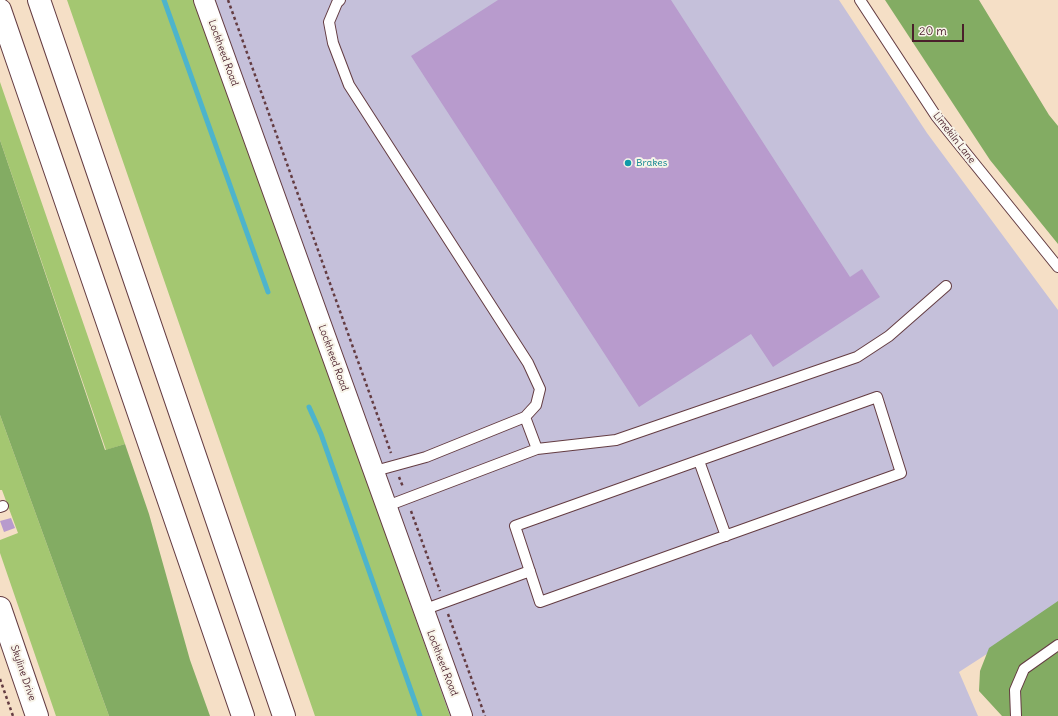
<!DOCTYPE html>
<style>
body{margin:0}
#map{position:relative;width:1058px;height:716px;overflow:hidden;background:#f5dfc6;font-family:Delius,sans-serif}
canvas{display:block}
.scale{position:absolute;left:912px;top:24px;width:52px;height:18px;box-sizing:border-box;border:2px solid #4a1f2b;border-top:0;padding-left:5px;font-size:12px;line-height:14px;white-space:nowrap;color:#4a1f2b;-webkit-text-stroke:3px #f7f3e8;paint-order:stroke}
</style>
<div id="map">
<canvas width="1058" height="716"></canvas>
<div class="scale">20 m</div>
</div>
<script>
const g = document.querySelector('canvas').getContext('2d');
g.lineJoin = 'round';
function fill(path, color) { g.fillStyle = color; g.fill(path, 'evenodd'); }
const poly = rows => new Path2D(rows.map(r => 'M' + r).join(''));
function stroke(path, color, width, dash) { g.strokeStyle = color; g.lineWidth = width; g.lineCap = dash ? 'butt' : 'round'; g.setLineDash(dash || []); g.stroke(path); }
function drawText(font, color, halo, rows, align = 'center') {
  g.font = font + ' Delius,sans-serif'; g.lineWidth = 4; g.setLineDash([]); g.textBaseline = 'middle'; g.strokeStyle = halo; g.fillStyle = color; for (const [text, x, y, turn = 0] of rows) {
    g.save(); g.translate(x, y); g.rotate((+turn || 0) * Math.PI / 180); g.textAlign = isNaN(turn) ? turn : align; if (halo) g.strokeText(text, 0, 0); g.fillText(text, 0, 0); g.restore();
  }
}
fill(poly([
 [108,0,839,0,927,133,1058,310,1058,608,959,672,978,716,372,716]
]), '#c5c0da');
fill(poly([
 [67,0,196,0,450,716,315,716],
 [0,82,125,444,106,450,0,140],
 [0,415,109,716,56,716,0,553,0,540,18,533,2,490,0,490]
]), '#a4c771');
fill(poly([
 [885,0,979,0,1049,115,1058,126,1058,244,990,160],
 [0,140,105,450,125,444,149,514,190,660,210,716,109,716,0,415],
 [1058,601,1058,716,1002,716,979,691,980,671,989,648]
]), '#83ac63');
stroke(poly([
 [164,0,268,292],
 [309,407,321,434,420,716]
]), '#4db4cc', 5);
fill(poly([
 [498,0,671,0,850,277,862,269,880,297,773,367,751,334,639,407,411,56],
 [11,518,15,528,4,532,0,521]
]), '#b89bcd');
const service = poly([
 [340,0,337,3,329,22,333,43,349,85,528,363,540,389,536,405,525,417,426,457,375,471],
 [860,0,936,116,1058,267],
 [877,397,901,473,540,602,515,526,877,397],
 [525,417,537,449],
 [699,461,726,536],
 [387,506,537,449,616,440,857,357,889,336,946,286],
 [0,507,3,506],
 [423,610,530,571],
 [1016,716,1015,690,1024,669,1058,645]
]);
const minor = poly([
 [204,0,462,716]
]);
const primary = poly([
 [0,608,37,716]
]);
const motorway = poly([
 [39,0,284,716],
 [0,10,243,716]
]);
stroke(service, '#643c42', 12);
stroke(minor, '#643c42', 22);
stroke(primary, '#643c42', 24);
stroke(motorway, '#643c42', 24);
stroke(poly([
 [228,0,391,453],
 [399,477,403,487],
 [411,511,440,591],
 [448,614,485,716],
 [0,679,13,716]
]), '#643c42', 2.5, [3, 3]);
stroke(service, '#fff', 10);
stroke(minor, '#fff', 20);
stroke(primary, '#fff', 22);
stroke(motorway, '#fff', 22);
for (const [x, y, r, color] of [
 [628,163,4,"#0f9aa8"]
]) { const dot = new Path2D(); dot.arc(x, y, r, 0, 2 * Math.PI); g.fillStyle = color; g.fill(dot); stroke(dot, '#f7f3e8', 1.5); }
drawText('10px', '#4a1f2b', '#f7f3e8', [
 ["Lockheed Road",223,53,70],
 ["Limekiln Lane",954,138,52],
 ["Lockheed Road",333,358,70],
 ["Lockheed Road",442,663,69],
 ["Skyline Drive",23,673,71]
]);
drawText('10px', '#0d838f', '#f7f3e8', [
 ["Brakes",636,163]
], 'left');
</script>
